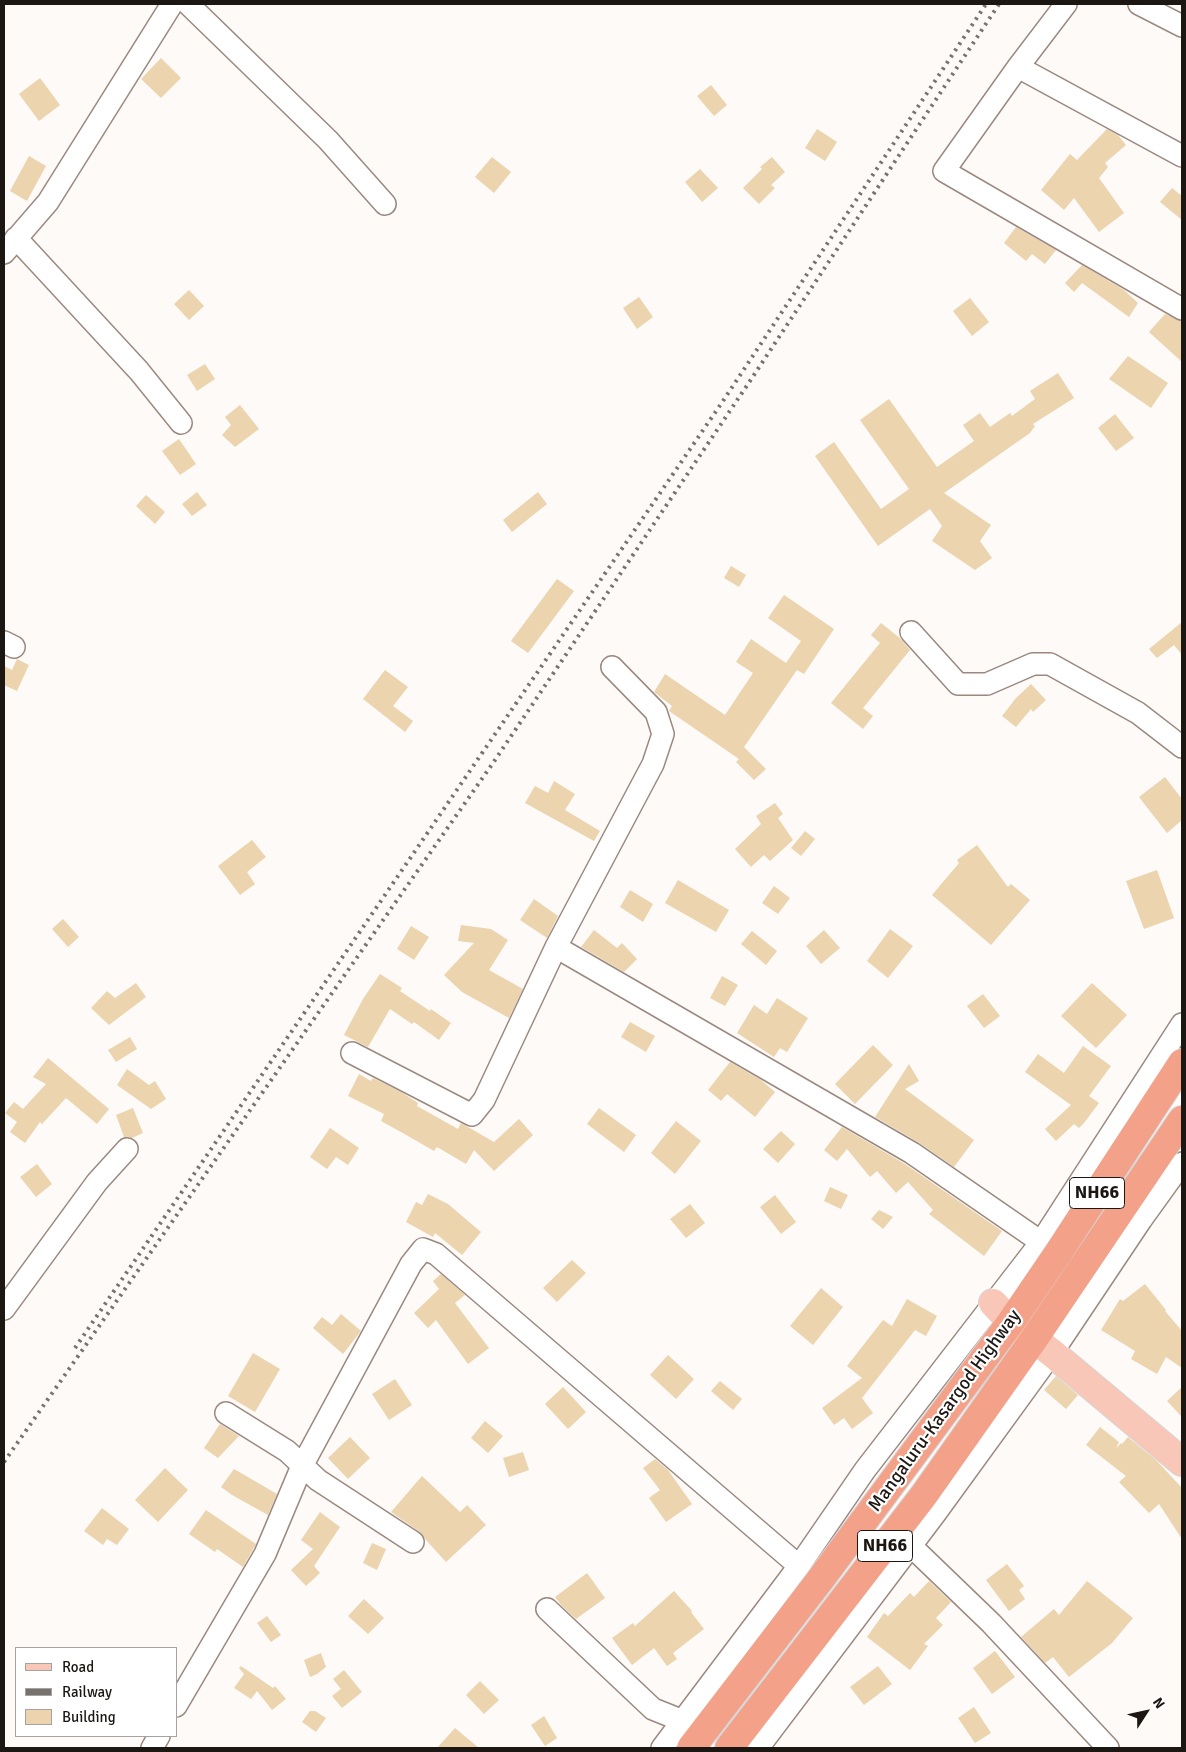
<!DOCTYPE html>
<style>
body{margin:0}
#map{position:relative;width:1186px;height:1752px;overflow:hidden;background:#fefaf8;font-family:Signika,sans-serif}
canvas{display:block}
.frame{position:absolute;inset:0;border:5px solid #1d1713;pointer-events:none}
.legend{position:absolute;left:15px;top:1647px;width:162px;height:90px;box-sizing:border-box;background:#fff;border:1px solid #a5a2a1;margin:0;padding:6px 9px;list-style:none;font-size:15px;color:#1d1713}
.legend li{display:flex;align-items:center;gap:10px;height:25px}
.legend b{width:25px;border:1px solid #a5a2a1}
.north{position:absolute;left:1121px;top:1687px;width:50px;height:50px;-webkit-text-stroke:4px #fff;paint-order:stroke;rotate:55deg;font-size:14px;font-weight:700;line-height:20px;text-align:center;color:#1d1713}
.north::after{content:'';display:block;margin:auto;width:18px;height:22px;background:#1d1713;clip-path:polygon(50% 0,100% 100%,50% 72%,0 100%)}
</style>
<div id="map">
<canvas width="1186" height="1752"></canvas>
<div class="frame"></div>
<ul class="legend">
<li><b style="height:6px;background:#f8c7b8"></b>Road</li>
<li><b style="height:6px;background:#77726e"></b>Railway</li>
<li><b style="height:14px;background:#ebd4ae"></b>Building</li>
</ul>
<div class="north">N</div>
</div>
<script>
const g = document.querySelector('canvas').getContext('2d');
g.lineJoin = 'round';
function fill(path, color) { g.fillStyle = color; g.fill(path, 'evenodd'); }
const poly = rows => new Path2D(rows.map(r => 'M' + r).join(''));
function stroke(path, color, width, dash) { g.strokeStyle = color; g.lineWidth = width; g.lineCap = dash ? 'butt' : 'round'; g.setLineDash(dash || []); g.stroke(path); }
function drawText(font, color, halo, rows, align = 'center') {
  g.font = font + ' Signika,sans-serif'; g.lineWidth = 4.5; g.setLineDash([]); g.textBaseline = 'middle'; g.strokeStyle = halo; g.fillStyle = color; for (const [text, x, y, turn = 0] of rows) {
    g.save(); g.translate(x, y); g.rotate((+turn || 0) * Math.PI / 180); g.textAlign = isNaN(turn) ? turn : align; if (halo) g.strokeText(text, 0, 0); g.fillText(text, 0, 0); g.restore();
  }
}
fill(poly([
 [161,58,181,78,161,98,141,79],
 [40,78,60,105,39,121,19,94],
 [711,85,727,105,714,116,697,96],
 [817,129,837,142,825,161,805,148],
 [1107,129,1118,135,1126,145,1105,163,1108,167,1099,178,1124,213,1099,232,1074,198,1064,210,1041,190,1070,154,1077,160],
 [29,156,46,166,27,201,10,191],
 [492,157,511,172,494,193,475,177],
 [772,157,785,172,771,185,775,188,759,204,743,188,762,169,760,167],
 [700,169,718,188,702,202,685,182],
 [1172,188,1182,196,1182,220,1160,202],
 [1016,227,1056,250,1045,264,1032,254,1026,261,1004,243],
 [1082,265,1124,290,1138,303,1129,317,1082,283,1074,292,1065,283],
 [189,290,204,306,189,320,174,304],
 [639,297,653,317,637,329,623,308],
 [970,298,989,322,972,336,953,311],
 [1165,314,1182,321,1182,362,1149,332],
 [1128,356,1168,383,1151,408,1109,379],
 [205,364,215,379,197,391,187,375],
 [1058,373,1074,398,1033,424,1035,426,1030,433,944,493,991,525,980,541,992,558,975,570,932,541,942,526,930,509,878,546,815,456,834,442,881,509,909,489,860,420,889,399,937,467,974,441,963,425,980,413,990,427,1010,413,1012,416,1035,399,1030,391],
 [240,405,259,429,235,447,222,435,231,425,225,417],
 [1115,414,1134,438,1116,451,1098,428],
 [179,439,196,464,180,475,162,451],
 [197,492,207,505,192,516,182,504],
 [538,492,547,504,512,532,503,520],
 [146,495,165,512,155,524,136,506],
 [731,566,746,575,739,587,724,578],
 [557,579,574,591,528,653,511,641],
 [784,595,834,629,804,674,797,670,744,747,766,769,754,780,736,762,739,759,669,711,672,706,654,692,665,674,725,715,753,673,736,662,751,639,786,663,801,641,768,618],
 [1182,622,1182,655,1174,645,1157,658,1149,649],
 [881,623,901,639,910,650,863,708,873,716,863,729,831,703,880,643,871,635],
 [17,659,29,665,17,691,4,685,4,666,12,670],
 [385,670,408,687,393,706,413,721,405,732,363,699],
 [1031,684,1046,700,1033,712,1031,709,1016,727,1002,716,1016,698],
 [1165,777,1182,799,1182,820,1167,833,1139,797],
 [554,781,575,794,565,810,600,831,594,841,525,803,535,786,548,793],
 [775,803,783,814,778,818,793,840,770,861,764,855,751,867,735,849,761,824,756,816],
 [805,831,815,839,801,856,791,848],
 [252,840,266,857,247,872,255,884,240,895,218,866],
 [977,845,1008,887,1011,884,1030,900,991,945,932,895,959,863,957,860],
 [1157,870,1174,918,1144,929,1126,881],
 [678,880,729,910,716,932,665,903],
 [774,886,790,898,778,914,762,903],
 [630,890,653,904,643,922,620,907],
 [534,899,558,916,547,938,520,920],
 [63,919,79,937,68,947,52,929],
 [461,925,491,929,508,940,489,970,523,989,509,1018,462,992,444,975,474,943,458,941],
 [411,926,429,937,414,960,397,949],
 [890,929,913,946,888,978,867,961],
 [594,930,617,948,622,943,637,959,624,972,583,948,581,947],
 [824,930,840,948,821,964,806,946],
 [752,931,777,951,766,965,741,944],
 [380,974,402,988,400,991,430,1011,431,1009,451,1023,439,1040,414,1022,412,1024,390,1009,368,1047,344,1035,363,999],
 [722,976,738,985,725,1006,710,998],
 [136,983,146,997,109,1025,91,1008,107,991,115,998],
 [1092,983,1127,1015,1096,1048,1061,1016],
 [983,994,1000,1016,984,1028,967,1006],
 [777,998,808,1018,787,1052,780,1048,774,1057,737,1033,754,1005,767,1014],
 [630,1022,655,1036,646,1052,621,1037],
 [130,1037,137,1049,116,1062,108,1050],
 [873,1045,893,1065,855,1104,835,1084],
 [1083,1046,1111,1066,1089,1096,1099,1103,1084,1123,1079,1128,1074,1124,1056,1141,1045,1129,1071,1105,1025,1072,1038,1054,1064,1073],
 [48,1058,109,1109,97,1124,66,1098,42,1124,40,1122,25,1143,10,1132,17,1122,5,1113,14,1102,23,1109,46,1084,33,1077],
 [730,1062,761,1080,775,1092,755,1117,727,1094,721,1101,708,1090],
 [909,1064,919,1081,905,1089,974,1140,954,1167,918,1142,875,1117],
 [127,1069,149,1085,155,1081,166,1099,151,1109,117,1085],
 [359,1074,371,1081,373,1078,401,1092,418,1103,417,1106,458,1129,461,1123,494,1142,519,1119,533,1135,494,1171,474,1150,466,1164,437,1147,434,1151,401,1132,381,1121,384,1114,348,1096],
 [133,1108,143,1133,132,1138,124,1137,116,1115],
 [599,1108,636,1135,624,1152,587,1124],
 [676,1121,701,1141,675,1174,651,1153],
 [842,1127,905,1164,1002,1231,984,1256,929,1214,933,1210,908,1182,896,1193,877,1171,870,1177,847,1149,837,1161,824,1150],
 [330,1128,359,1148,348,1165,336,1157,327,1169,310,1157],
 [781,1131,795,1144,778,1163,763,1149],
 [37,1164,52,1184,36,1197,20,1177],
 [830,1187,848,1195,841,1209,824,1201],
 [428,1194,448,1204,481,1232,462,1255,435,1233,433,1237,406,1222,416,1202,422,1205],
 [775,1195,796,1222,781,1234,760,1207],
 [690,1204,705,1223,686,1238,670,1219],
 [879,1210,893,1217,883,1229,871,1219],
 [572,1260,586,1273,557,1302,543,1288],
 [441,1274,465,1295,455,1303,489,1348,468,1364,436,1320,428,1328,414,1313,439,1289,433,1281],
 [1145,1284,1166,1310,1165,1311,1182,1331,1182,1368,1166,1357,1157,1374,1131,1359,1135,1351,1101,1330,1120,1299,1123,1301],
 [821,1288,843,1307,813,1345,790,1326],
 [907,1299,937,1316,926,1336,915,1330,862,1398,873,1413,852,1429,844,1418,834,1425,822,1408,862,1378,847,1366,883,1320,892,1326],
 [341,1314,361,1331,343,1354,313,1328,322,1317,332,1325],
 [253,1353,280,1369,255,1412,228,1396],
 [668,1355,694,1379,676,1399,650,1375],
 [1056,1376,1078,1395,1066,1409,1044,1390],
 [395,1379,412,1405,389,1420,372,1394],
 [720,1381,742,1399,733,1410,711,1391],
 [563,1387,586,1412,568,1429,545,1404],
 [1182,1387,1182,1417,1167,1401],
 [485,1421,503,1436,488,1453,471,1438],
 [220,1424,239,1436,218,1458,204,1448],
 [1100,1427,1119,1442,1116,1448,1121,1443,1122,1444,1128,1437,1156,1460,1182,1488,1182,1539,1159,1504,1149,1513,1119,1482,1126,1476,1086,1445],
 [350,1437,370,1458,348,1479,328,1458],
 [523,1452,529,1470,509,1477,503,1458],
 [655,1459,668,1470,692,1504,666,1522,649,1498,660,1490,643,1468],
 [165,1468,188,1490,158,1522,135,1500],
 [234,1469,277,1494,268,1515,232,1495,221,1487],
 [422,1476,460,1512,467,1505,486,1525,446,1562,425,1539,420,1532,391,1512],
 [102,1508,129,1529,117,1545,107,1539,103,1545,84,1531],
 [206,1510,256,1544,243,1567,217,1549,215,1552,189,1534],
 [320,1512,340,1527,314,1566,320,1573,306,1586,291,1570,313,1549,301,1540],
 [372,1543,386,1549,377,1570,363,1563],
 [1007,1564,1024,1586,1019,1590,1025,1599,1009,1611,986,1580],
 [587,1573,605,1598,576,1619,561,1605,555,1597],
 [929,1581,951,1602,936,1618,943,1625,924,1644,928,1646,910,1670,867,1637,884,1613,888,1616,910,1593,914,1597],
 [1087,1581,1133,1618,1112,1643,1069,1677,1053,1657,1045,1663,1021,1637,1054,1609,1059,1615],
 [674,1591,692,1611,691,1612,704,1629,673,1653,677,1659,667,1666,654,1648,632,1665,612,1638,633,1623,635,1626],
 [364,1599,384,1618,368,1634,348,1616],
 [267,1616,281,1635,271,1642,257,1623],
 [995,1651,1015,1677,992,1694,973,1668],
 [321,1653,326,1667,317,1674,310,1677,304,1660],
 [241,1666,273,1688,275,1686,286,1699,272,1710,257,1691,251,1699,234,1688,244,1674,239,1668],
 [878,1666,892,1684,864,1705,850,1687],
 [344,1670,362,1692,342,1708,332,1696,341,1689,333,1679],
 [480,1681,499,1700,484,1714,466,1695],
 [974,1707,991,1733,975,1743,958,1718],
 [310,1711,315,1711,326,1718,316,1732,302,1722],
 [544,1716,557,1738,545,1746,531,1725],
 [455,1728,479,1748,437,1748]
]), '#ebd4ae');
const minor = poly([
 [188,4,328,140,385,204],
 [1066,4,1018,67,944,171,1182,309],
 [1139,4,1182,26],
 [1018,67,1182,156],
 [16,238,139,371,181,423],
 [4,253,48,202,172,4],
 [911,632,958,684,987,684,1033,664,1050,664,1138,713,1182,747],
 [4,642,14,647],
 [556,947,912,1153,1041,1242],
 [352,1053,472,1115,484,1100,556,947,653,764,663,734,656,712,612,667],
 [4,1309,97,1182,127,1149],
 [226,1413,287,1451,318,1480,413,1542],
 [910,1545,991,1623,1108,1748],
 [547,1609,653,1709,683,1721],
 [176,1706,265,1554,302,1466,411,1264,423,1249,436,1254,799,1566],
 [152,1748,159,1736],
 [662,1748,799,1566,865,1470,1041,1242,1182,1024],
 [758,1748,935,1514,1052,1353,1141,1220,1182,1163]
]);
const major = poly([
 [993,1303,1011,1322,1052,1353,1182,1462]
]);
const highway = poly([
 [691,1748,823,1576,1011,1322,1058,1253,1182,1063],
 [729,1748,924,1495,1034,1339,1182,1120]
]);
stroke(minor, '#9b8980', 24);
stroke(major, '#d6d5d5', 30);
stroke(highway, '#d6d5d5', 30);
stroke(minor, '#fff', 21);
stroke(major, '#f8c7b8', 28);
stroke(highway, '#f3a289', 28);
stroke(poly([
 [75,1348,723,401,986,4],
 [4,1462,493,763,748,384,999,4]
]), '#77726e', 4, [2.5, 5]);
for (const [x, y, w] of [
 [1097,1193,55],
 [885,1546,55]
]) { const box = new Path2D(); box.roundRect(x - w / 2, y - 15.5, w, 31, 4); g.fillStyle = '#fff'; g.fill(box); stroke(box, '#1d1713', 1); }
drawText('bold 18px', '#1d1713', null, [
 ["NH66",1097,1193],
 ["NH66",885,1546]
]);
drawText('19px', '#1d1713', '#fff', [
 ["Mangaluru-Kasargod Highway",945,1411,-54]
]);
</script>
